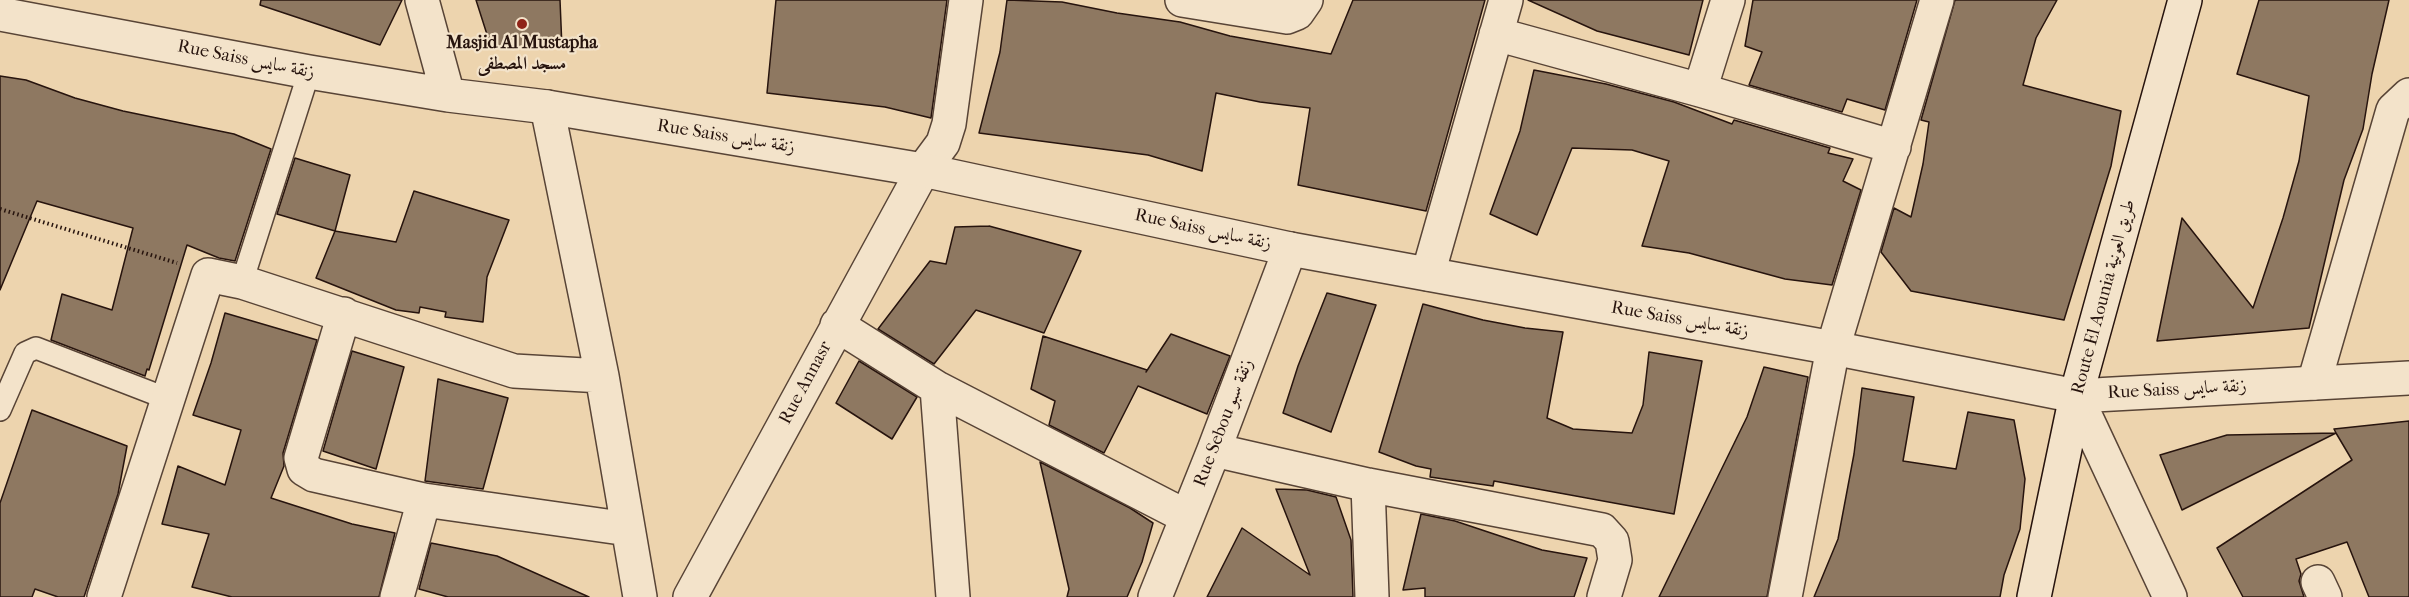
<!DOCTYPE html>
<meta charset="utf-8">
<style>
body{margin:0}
canvas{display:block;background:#edd4ae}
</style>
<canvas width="2409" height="597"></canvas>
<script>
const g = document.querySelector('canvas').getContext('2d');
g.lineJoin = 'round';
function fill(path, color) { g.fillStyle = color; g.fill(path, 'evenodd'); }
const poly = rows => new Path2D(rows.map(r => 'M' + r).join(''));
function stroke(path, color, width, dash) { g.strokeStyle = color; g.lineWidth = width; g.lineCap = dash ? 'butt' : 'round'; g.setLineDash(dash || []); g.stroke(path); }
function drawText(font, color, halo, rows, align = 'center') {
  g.font = font + ' "IM FELL French Canon",Amiri,serif'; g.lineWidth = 4.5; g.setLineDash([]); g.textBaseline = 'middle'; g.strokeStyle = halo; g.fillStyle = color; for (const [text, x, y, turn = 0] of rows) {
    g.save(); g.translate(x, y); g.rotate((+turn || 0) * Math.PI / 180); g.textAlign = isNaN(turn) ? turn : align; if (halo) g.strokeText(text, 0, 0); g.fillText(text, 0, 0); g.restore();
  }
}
const building = poly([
 [261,0,402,0,380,45,260,5,261,0],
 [476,0,560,0,562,48,491,47,476,0],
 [776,0,947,0,931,118,885,107,767,93,776,0],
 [1007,0,1062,2,1117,13,1180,22,1230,36,1331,54,1353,0,1485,0,1426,211,1298,185,1310,108,1260,102,1216,93,1202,171,1148,155,979,133,1000,52,1007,0],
 [1528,0,1703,0,1689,55,1597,31,1528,0],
 [1753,0,1917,0,1885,110,1847,99,1842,112,1749,85,1762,52,1745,46,1753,0],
 [1955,0,2057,0,2036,38,2023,85,2121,111,2111,166,2064,320,1911,291,1881,252,1894,208,1911,217,1923,164,1929,122,1921,120,1955,0],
 [2259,0,2389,0,2372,74,2363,129,2344,180,2309,328,2157,341,2182,218,2253,308,2283,218,2299,161,2309,96,2237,74,2259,0],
 [1534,70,1606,84,1674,102,1732,124,1734,120,1830,148,1828,153,1853,159,1843,181,1861,190,1832,285,1785,279,1689,253,1642,246,1669,161,1632,150,1572,148,1537,235,1490,214,1520,131,1534,70],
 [0,76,26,80,75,98,123,111,234,134,271,149,235,261,219,258,187,245,149,370,147,369,145,376,51,340,62,294,112,310,133,228,37,201,0,290,0,76],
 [295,158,350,175,335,231,277,214,295,158],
 [414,191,509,220,487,277,483,322,445,317,446,312,420,307,419,313,396,310,316,278,335,231,396,242,414,191],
 [989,226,1081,251,1044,333,976,310,934,364,878,329,930,261,946,264,955,227,989,226],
 [1327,293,1376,305,1331,432,1283,413,1298,366,1327,293],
 [1423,304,1483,320,1525,328,1563,332,1547,418,1573,429,1632,433,1643,405,1649,352,1702,361,1674,514,1494,481,1493,486,1430,477,1431,469,1416,466,1379,452,1423,304],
 [225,313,317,340,283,453,284,466,271,498,352,524,395,533,379,597,232,597,192,587,209,534,162,524,178,466,225,485,241,430,193,415,211,363,225,313],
 [1171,334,1230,356,1207,414,1138,386,1104,453,1049,425,1055,401,1031,389,1043,336,1147,370,1146,372,1171,334],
 [352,351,404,367,376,469,323,451,352,351],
 [859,361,917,397,892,439,836,403,859,361],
 [1764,367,1808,377,1767,597,1659,597,1747,417,1764,367],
 [438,379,508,398,483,489,425,481,438,379],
 [1862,388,1914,397,1903,461,1956,469,1968,412,2014,420,2025,479,2020,529,2004,575,2000,597,1814,597,1838,539,1854,454,1862,388],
 [32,410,127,446,118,494,84,597,58,597,35,589,32,597,0,597,0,503,32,410],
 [2409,421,2409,597,2369,597,2347,542,2296,559,2301,574,2299,581,2304,597,2243,597,2217,548,2352,460,2336,433,2182,510,2160,455,2227,435,2336,433,2334,429,2409,421],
 [1040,462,1130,508,1153,523,1142,562,1127,597,1067,597,1069,589,1040,462],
 [1276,489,1307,490,1336,497,1351,540,1353,597,1207,597,1242,528,1310,575,1276,489],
 [1421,514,1455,521,1542,550,1587,558,1574,597,1425,597,1425,588,1403,590,1421,514],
 [431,543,497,556,589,597,448,597,419,589,431,543]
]);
fill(building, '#8e7861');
stroke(building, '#27140e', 1.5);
const service = poly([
 [242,282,309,72],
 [0,410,25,353,36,348,168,399]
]);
const minor = poly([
 [1182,0,1287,17,1297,13,1306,0],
 [1496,34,1700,90,1894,147],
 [1700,90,1728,0],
 [547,107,602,376,640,597],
 [1428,274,1506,0],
 [344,314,301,458,304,469,314,475,424,500,628,529],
 [837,325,937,388,1187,517],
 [2314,383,2393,110,2409,95],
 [937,388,953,597],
 [1214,450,1368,485,1602,530,1612,541,1615,560,1604,597],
 [1368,485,1372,597],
 [2318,582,2325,597],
 [104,597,208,275,242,282,514,371,602,376],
 [397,597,424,500],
 [690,597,923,170,943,143,949,124,966,0],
 [1155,597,1214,450,1290,249],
 [1785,597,1833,348,1937,0]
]);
const tertiary = poly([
 [422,0,448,95],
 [0,14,309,72,448,95,547,107,923,170,1290,249,1833,348,2076,396,2409,378],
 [2076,396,2170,597]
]);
const secondary = poly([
 [2034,597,2076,396,2185,0]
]);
stroke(service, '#584436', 24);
stroke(minor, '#584436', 36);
stroke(tertiary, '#584436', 36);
stroke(secondary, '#27140e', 36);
stroke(poly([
 [0,209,177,263]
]), '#27140e', 4, [1.5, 3]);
stroke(service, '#f3e3ca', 21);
stroke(minor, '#f3e3ca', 33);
stroke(tertiary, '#f3e3ca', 33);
stroke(secondary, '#f3e3ca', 33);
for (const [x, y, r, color] of [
 [522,24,6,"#8f2418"]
]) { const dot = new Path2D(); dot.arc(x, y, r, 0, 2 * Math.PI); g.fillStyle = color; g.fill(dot); stroke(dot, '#f3e3ca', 2); }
drawText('bold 18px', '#27140e', '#f3e3ca', [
 ["Masjid Al Mustapha",522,44],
 ["مسجد المصطفى",522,65]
]);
drawText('18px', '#27140e', '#f3e3ca', [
 ["Rue Saiss زنقة سايس",246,60,11],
 ["Rue Saiss زنقة سايس",726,137,9],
 ["Rue Saiss زنقة سايس",1203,230,12],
 ["Route El Aounia طريق العونية",2104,297,-75],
 ["Rue Saiss زنقة سايس",1680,320,10],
 ["Rue Annasr",806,383,-62],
 ["Rue Saiss زنقة سايس",2177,390,-3],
 ["Rue Sebou زنقة سبو",1224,423,-69]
]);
</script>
